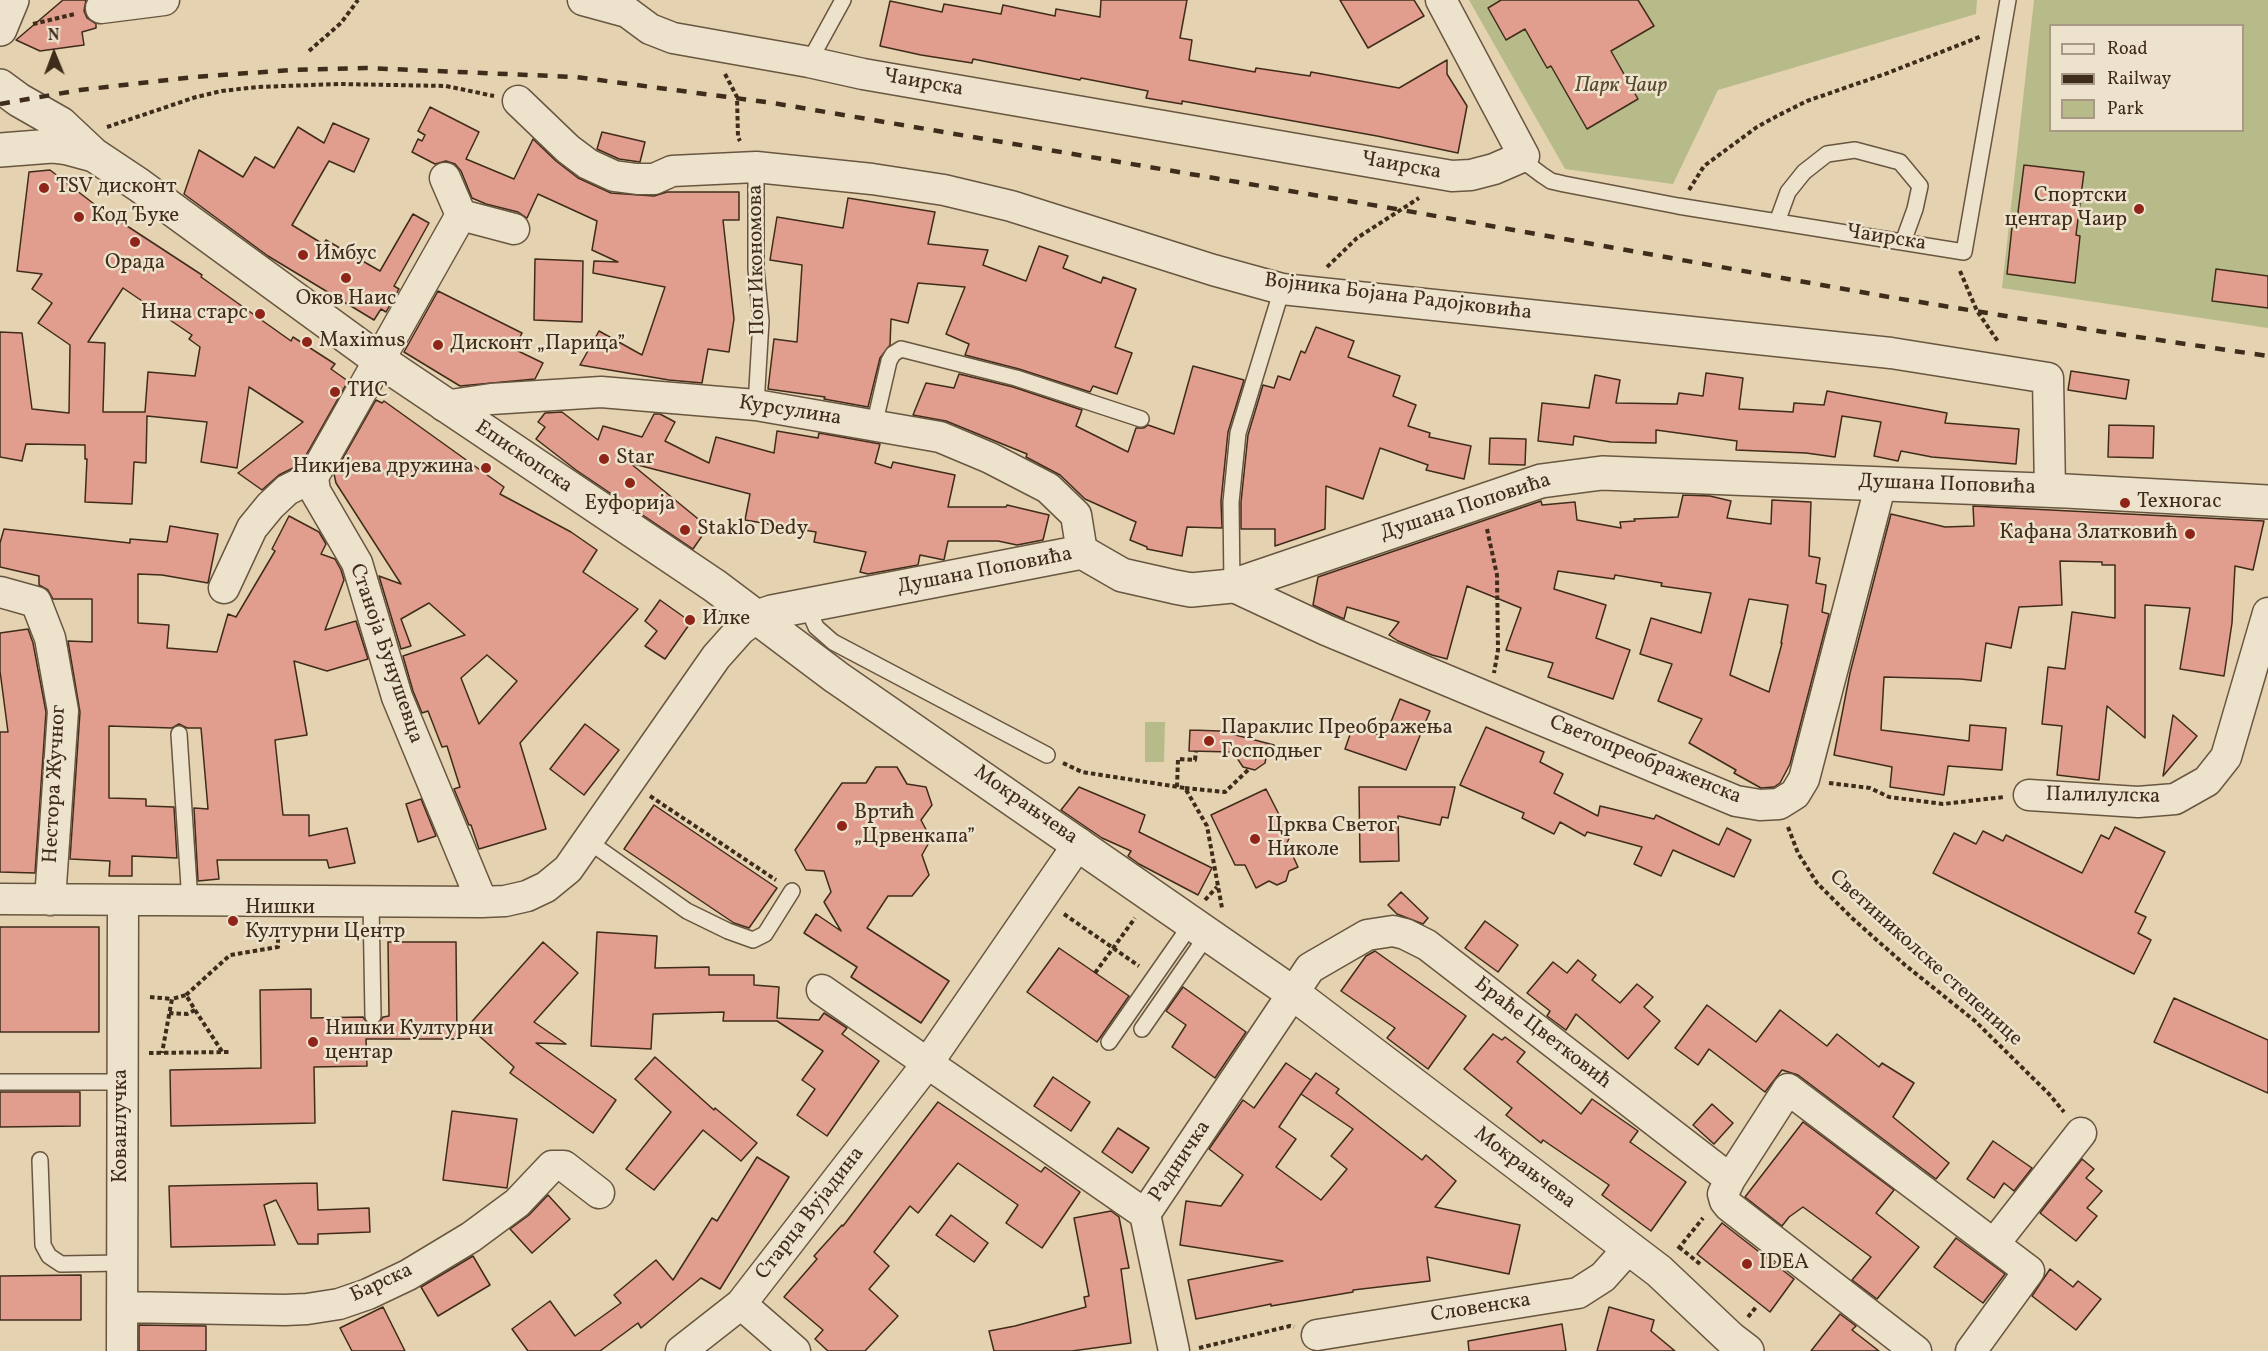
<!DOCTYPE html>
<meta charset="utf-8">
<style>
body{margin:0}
#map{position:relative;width:2268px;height:1351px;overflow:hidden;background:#e4d2b1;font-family:Vollkorn,serif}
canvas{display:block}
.legend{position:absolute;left:2049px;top:24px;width:195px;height:108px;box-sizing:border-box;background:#ede2cc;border:2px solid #a89985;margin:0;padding:8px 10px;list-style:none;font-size:18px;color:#402c1a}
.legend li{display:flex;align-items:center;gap:12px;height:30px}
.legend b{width:30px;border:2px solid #a89985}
.north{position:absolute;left:24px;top:24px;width:60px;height:60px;-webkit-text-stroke:4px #ede2cc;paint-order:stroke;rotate:359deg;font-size:16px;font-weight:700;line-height:24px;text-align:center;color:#402c1a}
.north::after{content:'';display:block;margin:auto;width:21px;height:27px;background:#402c1a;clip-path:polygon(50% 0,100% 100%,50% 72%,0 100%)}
</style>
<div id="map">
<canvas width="2268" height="1351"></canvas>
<ul class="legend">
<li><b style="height:8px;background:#ede2cc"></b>Road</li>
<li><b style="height:8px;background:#402c1a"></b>Railway</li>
<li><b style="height:16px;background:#b7bb89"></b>Park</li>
</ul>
<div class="north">N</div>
</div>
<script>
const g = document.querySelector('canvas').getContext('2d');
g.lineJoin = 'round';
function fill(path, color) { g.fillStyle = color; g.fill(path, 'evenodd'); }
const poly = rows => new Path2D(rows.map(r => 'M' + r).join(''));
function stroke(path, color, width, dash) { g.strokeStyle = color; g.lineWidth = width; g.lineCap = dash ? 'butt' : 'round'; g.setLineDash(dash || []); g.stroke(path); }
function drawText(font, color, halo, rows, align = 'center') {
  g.font = font + ' Vollkorn,serif'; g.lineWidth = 5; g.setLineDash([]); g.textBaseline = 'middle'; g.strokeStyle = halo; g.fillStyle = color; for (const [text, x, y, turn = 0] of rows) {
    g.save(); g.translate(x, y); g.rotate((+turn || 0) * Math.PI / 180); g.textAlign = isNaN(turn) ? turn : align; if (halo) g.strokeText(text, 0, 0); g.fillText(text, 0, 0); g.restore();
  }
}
fill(poly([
 [1469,0,1977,0,1976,14,1718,90,1673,184,1565,169],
 [2034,0,2268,0,2268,328,2002,288],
 [2050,26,2242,26,2242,130,2050,130],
 [1145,722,1165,722,1164,762,1145,762]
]), '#b7bb89');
const building = poly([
 [63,0,86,0,84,11,87,18,96,24,96,28,82,32,84,45,40,51,16,40,63,0],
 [1101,0,1187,0,1180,38,1192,40,1189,60,1255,72,1256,68,1310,76,1311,72,1399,88,1447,60,1447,74,1467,106,1458,153,1377,136,1182,101,1182,104,1146,98,1148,91,1081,78,1080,80,973,59,972,63,921,55,880,46,890,1,942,12,944,4,1001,14,1003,5,1055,16,1056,9,1100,17,1101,0],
 [1340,0,1414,0,1424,16,1368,48,1340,0],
 [1501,0,1638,0,1654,26,1611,51,1638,99,1587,129,1551,66,1547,68,1525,29,1506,40,1488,8,1501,0],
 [430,107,479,132,466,159,514,179,533,139,556,161,578,178,611,193,654,196,667,192,739,192,739,220,723,220,734,319,729,352,708,349,702,383,669,380,580,365,599,331,642,355,665,287,593,273,594,261,618,262,592,250,597,221,538,194,527,218,518,212,486,204,472,198,461,171,455,164,446,161,435,164,412,152,418,139,422,141,425,135,418,131,430,107],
 [333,123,369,139,354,172,329,161,292,225,323,244,326,240,380,271,413,214,429,223,394,286,399,289,386,312,381,309,374,320,268,256,184,194,199,150,243,177,255,157,274,168,298,127,324,143,333,123],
 [602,132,645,142,640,162,619,159,597,149,602,132],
 [2024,165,2084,172,2076,235,2080,236,2075,283,2007,274,2012,227,2016,228,2024,165],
 [50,170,98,207,202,275,201,277,291,341,293,337,335,364,331,369,348,381,301,464,279,475,262,490,238,473,303,422,249,387,237,468,201,462,207,422,147,416,146,463,134,462,132,504,85,502,87,459,85,459,85,445,26,444,22,461,0,457,0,332,22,333,32,409,69,413,70,345,38,323,52,303,32,289,42,274,17,271,29,172,50,170],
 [123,288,192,335,189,339,200,347,195,376,148,372,145,412,103,412,105,343,88,342,123,288],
 [848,198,935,212,928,244,988,250,983,265,1026,281,1039,246,1068,256,1063,268,1101,283,1103,277,1136,289,1115,347,1132,353,1117,394,1093,386,1090,392,1019,369,965,355,969,344,946,334,965,287,918,283,908,323,891,319,890,345,880,358,868,407,824,399,825,397,768,389,774,339,797,342,802,265,770,260,777,217,843,228,848,198],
 [535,259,583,261,582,322,534,320,535,259],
 [2216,269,2268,276,2268,308,2212,301,2216,269],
 [438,291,522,333,514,349,543,363,535,379,460,386,404,352,438,291],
 [1316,327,1354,341,1348,357,1400,376,1393,396,1416,405,1408,426,1430,433,1429,437,1471,446,1464,479,1426,470,1428,465,1380,448,1363,499,1326,486,1325,529,1275,546,1275,529,1241,529,1241,502,1248,435,1263,385,1274,388,1278,376,1290,380,1301,351,1305,353,1316,327],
 [1193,366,1244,380,1228,432,1221,501,1222,528,1187,527,1182,556,1147,549,1147,547,1130,540,1136,522,1085,499,1060,475,1026,457,1027,454,946,421,913,415,926,383,954,388,959,374,1013,387,1082,410,1076,426,1128,452,1136,428,1144,428,1148,425,1174,434,1193,366],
 [2071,371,2129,380,2126,399,2068,390,2071,371],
 [1706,373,1743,378,1739,409,1793,412,1794,403,1824,405,1827,391,1947,413,1945,423,2019,429,2016,464,1932,457,1901,451,1898,461,1874,456,1881,422,1842,416,1835,457,1806,453,1736,450,1737,441,1656,430,1656,443,1611,442,1574,436,1573,445,1538,441,1542,403,1589,408,1595,375,1620,380,1616,403,1677,404,1679,393,1703,396,1706,373],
 [376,400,382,403,384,401,504,487,500,494,571,532,597,550,583,572,638,609,520,743,546,829,479,849,471,825,469,825,454,789,460,787,447,746,442,747,428,711,422,713,413,691,403,656,465,635,429,603,401,619,411,646,401,649,379,576,401,584,336,483,334,474,376,400],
 [487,655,517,681,479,724,461,678,487,655],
 [562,412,598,440,603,426,642,437,654,414,660,414,675,422,665,441,709,463,716,437,774,453,777,431,818,438,819,433,880,444,875,463,891,468,893,462,955,475,948,507,1006,507,1007,505,1049,515,1043,540,1017,545,998,541,948,541,944,560,920,555,918,565,868,574,860,572,866,552,814,542,816,532,745,520,750,494,630,463,708,527,693,549,576,470,536,439,545,427,538,422,545,413,562,412],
 [2109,425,2154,426,2153,458,2108,457,2109,425],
 [1490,438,1526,439,1525,465,1489,464,1490,438],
 [1683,495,1710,496,1731,501,1727,518,1771,524,1772,500,1811,502,1809,556,1820,558,1816,583,1826,585,1822,612,1829,614,1790,764,1780,783,1774,787,1761,788,1734,773,1736,770,1689,743,1702,719,1658,701,1672,664,1640,654,1651,618,1701,633,1711,593,1661,586,1662,583,1615,575,1614,579,1558,571,1554,589,1606,605,1596,638,1630,650,1613,699,1548,677,1553,663,1506,650,1521,608,1467,586,1447,659,1432,655,1398,641,1389,635,1399,622,1347,607,1344,619,1313,605,1318,577,1541,501,1542,505,1575,502,1577,520,1621,528,1620,522,1635,521,1634,519,1678,517,1683,495],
 [1749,599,1788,605,1781,643,1782,643,1769,692,1730,675,1749,599],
 [1973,506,2264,521,2253,570,2235,566,2232,623,2224,676,2180,669,2190,608,2145,605,2145,738,2107,706,2099,780,2057,775,2062,726,2042,724,2048,667,2065,669,2072,612,2115,618,2115,565,2102,565,2102,562,2060,561,2062,605,2019,607,2011,648,1986,643,1981,681,1960,679,1884,677,1881,730,1969,741,1970,725,2006,728,2002,770,1948,766,1944,795,1890,787,1892,767,1834,755,1850,673,1891,514,1945,527,1974,526,1973,506],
 [289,516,319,532,326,544,321,554,335,559,341,570,344,580,325,630,356,621,368,659,327,671,294,661,307,735,275,740,283,815,309,815,309,836,347,828,355,863,329,868,327,860,217,860,219,879,198,881,194,808,208,809,201,728,187,728,179,724,172,728,109,726,109,798,146,799,146,806,174,807,177,858,132,856,132,876,109,876,110,861,70,859,80,712,68,641,92,642,92,599,53,599,48,590,39,585,39,576,0,567,0,543,4,529,130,543,130,539,167,542,170,526,218,534,208,583,162,575,138,574,138,623,169,625,167,648,217,652,228,614,236,617,275,551,272,549,289,516],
 [660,600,691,622,665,659,645,646,657,631,645,621,660,600],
 [28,629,33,643,46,712,35,873,0,872,0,732,8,732,0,671,0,633,28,629],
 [1400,699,1430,711,1406,770,1345,749,1353,726,1385,737,1400,699],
 [2173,715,2197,736,2163,776,2173,715],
 [585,724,619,750,584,795,550,769,585,724],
 [1486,727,1544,752,1540,762,1563,774,1554,793,1598,816,1600,806,1654,819,1656,815,1719,845,1727,828,1751,840,1734,877,1673,850,1661,876,1634,864,1642,847,1587,832,1585,836,1560,822,1554,834,1522,818,1524,813,1460,785,1486,727],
 [1190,730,1220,731,1274,745,1273,754,1267,753,1265,763,1255,770,1243,767,1233,752,1189,751,1190,730],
 [876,767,897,767,907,784,926,787,932,805,921,820,931,839,922,855,929,875,912,896,888,896,867,928,949,981,921,1023,851,977,857,967,804,933,816,914,841,931,824,902,831,892,824,871,806,870,795,850,842,783,866,783,876,767],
 [1079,787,1145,815,1139,832,1212,868,1198,895,1139,864,1128,856,1131,851,1102,838,1061,810,1079,787],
 [1359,787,1455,787,1448,818,1442,817,1440,825,1398,816,1399,861,1360,862,1359,787],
 [1266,789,1290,836,1287,843,1298,867,1289,871,1286,881,1277,885,1269,881,1256,888,1245,865,1235,865,1211,815,1266,789],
 [421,799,436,836,418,842,406,804,421,799],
 [654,805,777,888,749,928,734,923,624,849,654,805],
 [2115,827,2165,852,2135,912,2146,917,2138,933,2151,940,2134,974,1933,873,1954,833,1976,844,1983,831,2003,841,2006,835,2082,873,2101,835,2109,839,2115,827],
 [1401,892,1428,918,1423,924,1397,914,1388,905,1401,892],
 [1485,921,1518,945,1498,972,1465,948,1485,921],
 [0,927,99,927,99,1032,0,1032,0,927],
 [597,932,657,936,655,968,709,967,709,975,754,975,754,985,779,987,777,1018,819,1020,824,1013,847,1028,842,1034,879,1061,827,1136,797,1115,815,1089,802,1080,823,1051,777,1021,723,1021,724,1012,653,1014,651,1049,591,1046,597,932],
 [388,942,456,942,457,1039,366,1039,367,1066,314,1067,315,1123,171,1126,170,1070,261,1068,260,990,311,989,311,1018,363,1017,368,1024,373,1026,378,1024,383,1017,389,1016,388,942],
 [543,942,578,973,534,1022,566,1044,536,1043,616,1100,593,1133,510,1073,514,1067,468,1026,543,942],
 [1059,948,1129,996,1097,1042,1027,992,1059,948],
 [1375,951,1466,1016,1428,1069,1387,1038,1395,1028,1341,991,1366,956,1375,951],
 [1578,960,1596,975,1592,980,1620,1003,1637,984,1653,997,1644,1007,1660,1021,1628,1059,1576,1014,1566,1030,1547,1016,1550,1011,1527,993,1553,962,1567,973,1578,960],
 [1183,987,1246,1032,1215,1078,1172,1047,1186,1025,1166,1011,1183,987],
 [2174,998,2268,1040,2268,1093,2154,1042,2174,998],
 [1707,1005,1756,1042,1780,1010,1827,1046,1837,1034,1879,1067,1882,1063,1914,1083,1893,1117,1949,1163,1936,1179,1798,1075,1782,1070,1765,1092,1709,1049,1698,1065,1675,1048,1707,1005],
 [1493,1034,1502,1040,1505,1037,1525,1052,1517,1062,1581,1114,1592,1099,1638,1131,1630,1142,1686,1182,1651,1231,1602,1195,1609,1185,1543,1140,1541,1143,1506,1115,1512,1108,1464,1069,1493,1034],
 [655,1057,714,1110,715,1108,757,1143,741,1161,703,1130,654,1190,626,1169,671,1112,635,1079,655,1057],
 [1286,1063,1311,1080,1301,1094,1316,1073,1339,1089,1336,1093,1422,1160,1426,1155,1456,1181,1435,1207,1520,1225,1509,1274,1427,1257,1430,1281,1353,1290,1353,1292,1271,1306,1271,1304,1196,1319,1188,1280,1283,1261,1180,1245,1186,1201,1221,1206,1243,1175,1209,1149,1243,1100,1254,1108,1286,1063],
 [1301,1094,1353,1129,1331,1156,1347,1169,1321,1200,1276,1167,1296,1139,1279,1127,1301,1094],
 [1053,1077,1090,1102,1071,1131,1034,1106,1053,1077],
 [0,1092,80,1092,80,1126,0,1127,0,1092],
 [938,1102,1041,1172,1045,1167,1080,1192,1042,1248,1006,1223,1018,1205,958,1163,918,1213,910,1206,874,1252,889,1266,869,1289,898,1316,865,1351,828,1351,815,1339,823,1330,784,1297,817,1259,814,1256,842,1225,843,1226,938,1102],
 [1712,1104,1733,1123,1714,1144,1693,1125,1712,1104],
 [452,1111,517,1119,507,1188,443,1180,452,1111],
 [1803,1122,1894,1190,1876,1213,1919,1247,1877,1299,1852,1280,1871,1257,1803,1207,1789,1217,1782,1226,1745,1197,1803,1122],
 [1118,1128,1149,1148,1132,1173,1102,1152,1118,1128],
 [1993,1141,2032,1168,2014,1191,2004,1183,1994,1198,1967,1179,1993,1141],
 [757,1157,789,1177,720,1289,701,1278,641,1328,638,1323,600,1351,528,1351,512,1329,550,1301,575,1336,621,1303,614,1295,656,1260,673,1280,712,1218,717,1221,757,1157],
 [2082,1159,2094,1169,2086,1178,2102,1191,2087,1208,2097,1216,2076,1241,2040,1213,2082,1159],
 [317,1183,318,1210,369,1208,370,1232,318,1234,318,1244,298,1244,276,1200,264,1205,275,1245,171,1247,169,1186,317,1183],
 [548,1195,570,1219,532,1253,510,1229,529,1215,548,1195],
 [1111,1211,1119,1217,1129,1268,1121,1269,1131,1343,1072,1351,994,1351,989,1331,1015,1326,1086,1307,1084,1297,1089,1296,1074,1218,1111,1211],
 [951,1215,988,1243,974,1262,936,1235,951,1215],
 [1722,1223,1794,1279,1770,1312,1697,1254,1722,1223],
 [1956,1238,2005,1274,1983,1303,1934,1267,1956,1238],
 [473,1256,490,1285,438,1316,421,1287,473,1256],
 [2050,1269,2073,1287,2078,1281,2101,1299,2076,1330,2032,1296,2050,1269],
 [81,1275,81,1320,0,1320,0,1276,81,1275],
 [383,1307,405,1351,352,1351,340,1328,383,1307],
 [1609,1307,1654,1320,1651,1331,1675,1351,1597,1351,1609,1307],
 [1840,1314,1856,1326,1852,1330,1879,1351,1811,1351,1840,1314],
 [1562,1324,1566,1351,1469,1351,1468,1341,1562,1324],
 [139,1325,206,1326,206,1351,139,1351,139,1325]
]);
fill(building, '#e19d8d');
stroke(building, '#402c1a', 1.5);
const service = poly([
 [809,62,843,0],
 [1524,156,1530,166,1542,175,1551,181,1564,184,1678,206,1964,252,2008,0],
 [756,167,756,269,761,321,756,405],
 [1777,222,1788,192,1804,172,1827,154,1855,150,1900,162,1920,186,1915,209,1903,242],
 [874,426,889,361,893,354,901,349,1016,378,1141,419],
 [1232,586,1231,502,1238,433,1282,289],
 [807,606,816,627,833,642,1047,755],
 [179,734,190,902],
 [588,841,687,911,728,931,753,940,765,934,792,891],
 [371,902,373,1016],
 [1142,1029,1208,934],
 [1109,1042,1192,923],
 [0,1082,122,1082],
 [40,1160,43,1245,49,1256,61,1264,122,1263]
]);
const minor = poly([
 [583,0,627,12,650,29,673,38,809,62,863,74,1452,176,1471,175,1494,169,1524,156,1441,0],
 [101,8,164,0],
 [518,101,568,149,588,164,614,176,637,179,654,179,672,171,756,167,872,179,944,190,1011,206,1213,270,1282,289,1891,353,2048,378,2050,491],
 [461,215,514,229],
 [444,406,491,399,601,392,756,405,940,437,990,458,1048,488,1076,515,1082,552],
 [313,477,315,491,357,563,397,697,482,902],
 [313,477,461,215,445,178],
 [1232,586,1326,630,1736,801,1760,805,1779,804,1795,794,1804,779,1881,483],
 [224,588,252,528,270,506,287,490,313,477],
 [0,592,36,602,50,638,63,711,50,900],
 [2029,795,2138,802,2175,799,2207,781,2226,757,2268,613],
 [0,899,482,902,505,901,527,896,546,887,568,869,716,657,740,630,757,617],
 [822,990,1145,1214],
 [1730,1179,1723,1194,1725,1201,1729,1206,1916,1351],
 [1994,1244,2081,1133],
 [741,1304,795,1351],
 [122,1307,285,1310,307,1309,339,1304,368,1294,408,1275,471,1237,517,1203,552,1166,564,1166,599,1193],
 [1317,1335,1578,1293,1603,1277,1628,1249],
 [122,1351,123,901],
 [681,1351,741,1304,927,1064,1079,843],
 [1174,1351,1145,1214,1310,968,1367,935,1393,931,1405,934,1427,945,1730,1179,1788,1089,2029,1271,1971,1351]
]);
const tertiary = poly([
 [0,29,12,0],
 [0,86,19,100,61,124,94,155,139,185,379,360,715,586,836,677,1294,994,1659,1271,1730,1338,1747,1351],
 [0,150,52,146,68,148,94,155],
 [757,617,772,612,1082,552,1122,575,1175,587,1191,590,1232,586,1541,481,1602,473,2066,491,2268,502]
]);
stroke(service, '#695640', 18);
stroke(minor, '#695640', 33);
stroke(tertiary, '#695640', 36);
stroke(poly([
 [33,24,75,14],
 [309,51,341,23,358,0],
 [725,74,737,97,738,137,740,141],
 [107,127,196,97,222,91,257,87,339,84,446,86,494,96],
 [1689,190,1704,166,1757,127,1777,116,1807,101,1885,74,1982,36],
 [1327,267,1357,238,1419,198],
 [1960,271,1977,311,1999,343],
 [1487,529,1497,575,1498,650,1494,673],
 [1063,763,1082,772,1185,788,1207,826,1222,908,1220,908],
 [1829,783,1870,788,1889,797,1943,804,2004,797],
 [1177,787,1178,759,1195,760,1196,751],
 [1185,788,1225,792,1248,770],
 [650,796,776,880],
 [1788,827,1798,853,1817,883,1852,918,1905,965,1975,1021,2049,1094,2064,1112],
 [1205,900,1217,887],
 [1064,914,1139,966],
 [1095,973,1135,918],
 [186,995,230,955,278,947,278,927],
 [150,997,172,999,162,1053],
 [195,1010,223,1053],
 [169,1013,187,1014,195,1010,186,995,172,999],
 [149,1053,229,1052],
 [1679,1247,1700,1264],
 [1678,1249,1703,1218],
 [1748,1317,1756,1307],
 [1199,1348,1290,1326,1294,1327]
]), '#402c1a', 4, [4.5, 3]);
stroke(service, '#ede2cc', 15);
stroke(minor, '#ede2cc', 30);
stroke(tertiary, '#ede2cc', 33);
stroke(poly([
 [0,104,80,90,194,77,291,70,366,68,576,77,773,103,1402,210,1889,297,2104,332,2268,356]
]), '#402c1a', 4.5, [10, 10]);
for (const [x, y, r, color] of [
 [44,188,6,"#8f2418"],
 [2139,209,6,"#8f2418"],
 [79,217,6,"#8f2418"],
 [135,242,6,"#8f2418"],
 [303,255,6,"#8f2418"],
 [346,278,6,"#8f2418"],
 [260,314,6,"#8f2418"],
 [307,342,6,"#8f2418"],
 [438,345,6,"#8f2418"],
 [335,392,6,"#8f2418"],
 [604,459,6,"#8f2418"],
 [486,468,6,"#8f2418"],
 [630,483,6,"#8f2418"],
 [2125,503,6,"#8f2418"],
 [685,530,6,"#8f2418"],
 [2190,534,6,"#8f2418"],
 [690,620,6,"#8f2418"],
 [1209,741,6,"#8f2418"],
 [842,826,6,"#8f2418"],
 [1255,839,6,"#8f2418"],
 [233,921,6,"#8f2418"],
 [313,1042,6,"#8f2418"],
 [1747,1264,6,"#8f2418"]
]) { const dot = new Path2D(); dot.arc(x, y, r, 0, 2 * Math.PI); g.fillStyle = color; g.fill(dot); stroke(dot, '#ede2cc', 2); }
drawText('21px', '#402c1a', '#ede2cc', [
 ["Чаирска",923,84,10],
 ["Чаирска",1401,167,10],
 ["Чаирска",1886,239,9],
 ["Поп Икономова",758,260,-91],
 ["Војника Бојана Радојковића",1398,298,7],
 ["Курсулина",790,412,9],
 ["Епископска",523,458,34],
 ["Душана Поповића",1947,486,2],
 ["Душана Поповића",1466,508,-18],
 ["Душана Поповића",985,572,-11],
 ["Станоја Бунушевца",385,654,71],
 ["Светопреображенска",1645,761,22],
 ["Нестора Жучног",56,784,-87],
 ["Палилулска",2103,797,1],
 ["Мокрањчева",1025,806,35],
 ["Светиниколске степенице",1925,959,42],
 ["Браће Цветковић",1542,1034,38],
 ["Кованлучка",122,1126,-90],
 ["Радничка",1181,1162,-56],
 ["Мокрањчева",1524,1169,37],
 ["Старца Вујадина",811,1214,-52],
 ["Барска",382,1284,-25],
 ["Словенска",1481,1309,-9]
]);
drawText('italic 21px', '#584930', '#ede2cc', [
 ["Парк Чаир",1621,87]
]);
drawText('21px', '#402c1a', '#ede2cc', [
 ["TSV дисконт",56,188],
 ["Спортски",2127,197,"right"],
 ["центар Чаир",2127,221,"right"],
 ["Код Ђуке",91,217],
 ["Имбус",315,255],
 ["Орада",135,264,"center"],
 ["Оков Наис",346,300,"center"],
 ["Нина старс",248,314,"right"],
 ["Maximus",319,342],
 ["Дисконт „Парица”",450,345],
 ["ТИС",347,392],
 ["Star",616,459],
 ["Никијева дружина",474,468,"right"],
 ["Техногас",2137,503],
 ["Еуфорија",630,505,"center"],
 ["Staklo Dedy",697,530],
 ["Кафана Златковић",2178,534,"right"],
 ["Илке",702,620],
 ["Параклис Преображења",1221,729],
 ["Господњег",1221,753],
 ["Вртић",854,814],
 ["„Црвенкапа”",854,838],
 ["Црква Светог",1267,827],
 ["Николе",1267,851],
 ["Нишки",245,909],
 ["Културни Центр",245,933],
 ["Нишки Културни",325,1030],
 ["центар",325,1054],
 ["IDEA",1759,1264]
], 'left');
</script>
